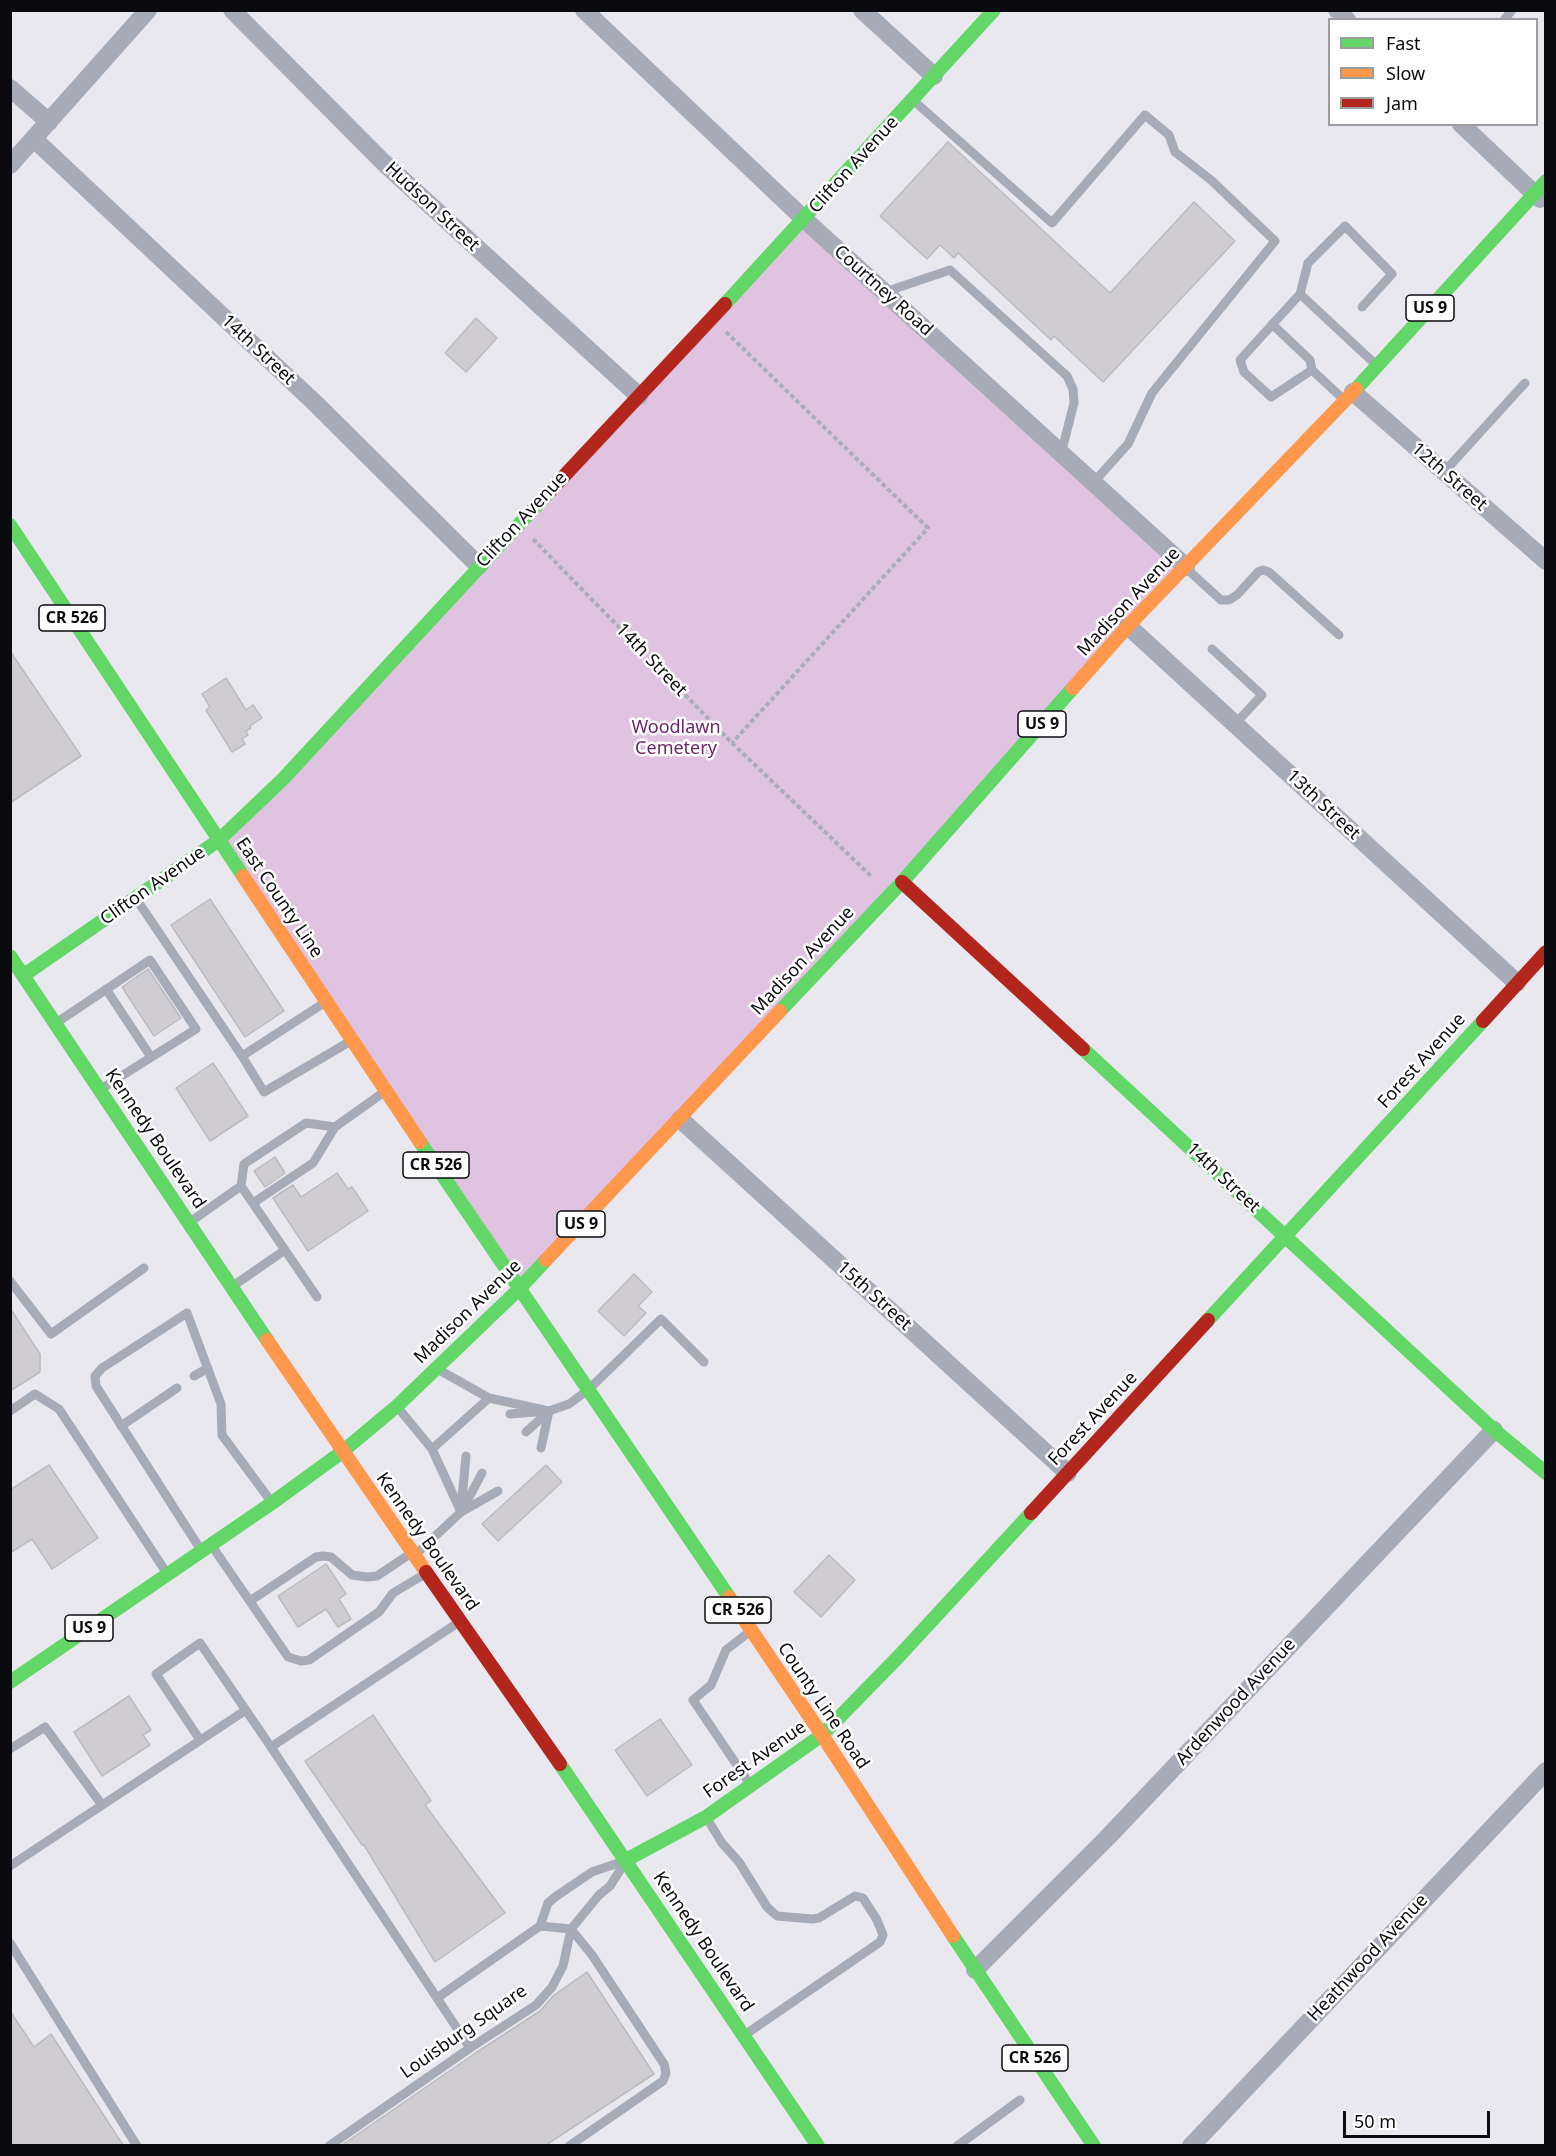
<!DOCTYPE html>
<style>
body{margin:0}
#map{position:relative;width:1556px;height:2156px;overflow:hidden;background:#e8e8ee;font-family:"Noto Sans",sans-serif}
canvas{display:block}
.frame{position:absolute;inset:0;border:12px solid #0b0b0f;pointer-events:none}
.legend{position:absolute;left:1328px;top:18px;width:210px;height:108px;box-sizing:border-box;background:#fff;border:2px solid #9d9d9f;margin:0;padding:8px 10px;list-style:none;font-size:18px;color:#0b0b0f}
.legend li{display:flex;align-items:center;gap:12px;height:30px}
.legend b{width:30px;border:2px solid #9d9d9f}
.scale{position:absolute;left:1343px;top:2111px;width:147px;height:27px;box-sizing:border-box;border:3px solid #0b0b0f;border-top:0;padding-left:8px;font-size:18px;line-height:21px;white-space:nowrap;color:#0b0b0f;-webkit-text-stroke:4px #fff;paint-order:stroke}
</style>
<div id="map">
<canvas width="1556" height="2156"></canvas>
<div class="frame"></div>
<ul class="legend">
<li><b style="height:8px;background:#63d668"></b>Fast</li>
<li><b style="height:8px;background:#ff974d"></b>Slow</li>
<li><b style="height:8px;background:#b3261e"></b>Jam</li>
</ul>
<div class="scale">50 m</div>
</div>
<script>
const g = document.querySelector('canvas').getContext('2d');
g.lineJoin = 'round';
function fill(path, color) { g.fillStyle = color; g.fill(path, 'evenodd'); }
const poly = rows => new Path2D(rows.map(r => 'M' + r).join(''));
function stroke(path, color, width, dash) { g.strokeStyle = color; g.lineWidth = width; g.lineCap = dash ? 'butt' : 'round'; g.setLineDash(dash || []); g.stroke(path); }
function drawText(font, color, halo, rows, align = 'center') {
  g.font = font + ' "Noto Sans",sans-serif'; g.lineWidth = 5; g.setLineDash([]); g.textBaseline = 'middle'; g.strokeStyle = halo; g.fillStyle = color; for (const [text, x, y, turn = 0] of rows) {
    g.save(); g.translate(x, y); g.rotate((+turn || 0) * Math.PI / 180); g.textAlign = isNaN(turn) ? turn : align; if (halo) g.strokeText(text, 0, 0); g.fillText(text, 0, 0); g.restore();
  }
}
fill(poly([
 [804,219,1186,567,519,1289,219,840]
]), '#dfc3e0');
const building = poly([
 [948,142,1110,293,1194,202,1235,241,1103,382,1054,336,1051,340,958,253,954,258,940,245,927,259,880,216,948,142],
 [476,318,497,338,466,372,445,353,476,318],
 [10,651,81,756,10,803,10,651],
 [226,678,246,710,253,705,262,718,250,726,251,728,246,731,248,735,242,739,245,744,232,752,206,710,210,707,202,694,226,678],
 [210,899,284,1011,245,1037,171,925,210,899],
 [148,969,181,1018,154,1036,122,987,148,969],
 [213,1063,248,1116,210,1141,176,1088,213,1063],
 [275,1157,285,1173,265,1187,254,1171,275,1157],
 [337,1173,348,1189,352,1187,368,1211,308,1251,273,1198,293,1185,301,1197,337,1173],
 [634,1274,652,1292,638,1306,646,1313,624,1336,598,1311,634,1274],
 [10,1308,40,1354,40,1372,10,1391,10,1308],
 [49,1465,98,1538,52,1569,32,1539,10,1553,10,1490,49,1465],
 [546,1465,562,1482,498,1541,482,1524,546,1465],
 [829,1555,855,1580,821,1617,794,1592,829,1555],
 [326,1564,346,1594,339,1599,351,1619,338,1627,326,1609,298,1627,278,1596,326,1564],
 [129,1696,151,1730,143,1735,150,1745,102,1776,74,1732,129,1696],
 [373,1715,431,1801,425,1805,505,1913,435,1962,364,1845,362,1845,305,1761,373,1715],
 [660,1719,692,1765,647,1796,615,1750,660,1719],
 [587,1972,654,2074,546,2145,342,2145,474,2054,540,2011,554,1995,587,1972],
 [10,2011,34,2047,51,2034,123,2145,10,2145,10,2011]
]);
fill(building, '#cfcdd2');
stroke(building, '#bbbabf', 1.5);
stroke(poly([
 [726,332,928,528,732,743],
 [533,539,732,743,872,877]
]), '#aaacb6', 4, [4.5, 3]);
stroke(poly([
 [1504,20,1512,10],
 [914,101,1052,223,1145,115,1169,135,1175,152,1211,180,1275,241,1152,393,1128,444,1093,483],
 [885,292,950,270,1067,376,1073,389,1074,403,1061,454],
 [1300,294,1240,360,1244,372,1271,397,1312,370],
 [1362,307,1392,274,1345,226,1308,263,1300,294,1373,362],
 [1272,324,1310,360,1312,370,1341,397],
 [1444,472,1525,383],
 [1188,570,1221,600,1229,600,1237,595,1258,572,1263,570,1269,572,1339,635],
 [1212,649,1262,695,1235,724],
 [137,900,242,1056],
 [106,989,151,1057],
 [324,1003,242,1056,264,1092,349,1042],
 [56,1023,150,960,196,1029,101,1089],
 [253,1203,313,1163,335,1127,384,1092],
 [190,1222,241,1186],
 [285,1250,241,1186,244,1164,306,1123,335,1127],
 [10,1281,51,1334,144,1268],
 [233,1286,285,1250,317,1297],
 [441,1371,489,1398,549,1411],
 [194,1376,208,1368],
 [399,1409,432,1449,461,1512],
 [10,1411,35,1394,59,1409,164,1569],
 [510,1414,549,1411,541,1448],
 [121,1426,177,1388],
 [526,1432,549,1411,569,1404,588,1390,661,1319,704,1362],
 [432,1449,489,1398],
 [464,1507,482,1473],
 [461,1509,466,1456],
 [199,1547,96,1386,95,1376,102,1368,187,1313,221,1404,222,1435,270,1500],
 [214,1549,288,1657,301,1661,309,1660,379,1612,393,1593,425,1574],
 [415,1555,461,1512,498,1491],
 [250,1601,316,1557,323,1556,331,1557,352,1575,367,1577,377,1576,410,1554],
 [748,1633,726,1650,711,1685,693,1700,749,1783],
 [200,1740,156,1674,200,1643,271,1747,470,2048],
 [271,1747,459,1622],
 [10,1749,45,1727,102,1805],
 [706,1817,722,1843,739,1862,767,1907,777,1916,812,1919,819,1918,855,1896,863,1898,877,1920,883,1935,880,1942,746,2034],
 [10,1866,246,1710],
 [540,1926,571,1929,592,1955,664,2064,666,2073,663,2081,569,2146],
 [10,1943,137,2146],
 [437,1998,540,1926,548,1903,555,1897,592,1872,624,1861],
 [329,2146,470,2048,536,2005,552,1987,563,1966,571,1929,599,1895,610,1886,624,1864],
 [957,2146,1020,2100]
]), '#a7abb8', 9);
stroke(poly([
 [232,10,383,162,639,396],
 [584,10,804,219,1186,567],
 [862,10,934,76],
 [1337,10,1347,20],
 [10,88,49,122],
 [1461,124,1540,199],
 [34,139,315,403,479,566],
 [10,165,148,10],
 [1353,392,1546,561],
 [1128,626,1517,983],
 [680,1119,1068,1473],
 [975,1970,1107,1838,1494,1430],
 [1191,2146,1546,1771]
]), '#a7abb8', 18);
stroke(poly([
 [725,304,994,10],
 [1356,389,1546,181],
 [10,525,243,876],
 [10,956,267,1340],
 [24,975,219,840,283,779,550,491],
 [780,1011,902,882,1073,688],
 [1083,1049,1494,1430,1546,1473],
 [420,1142,729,1597],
 [1208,1320,1483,1021],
 [10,1682,272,1503,342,1452,397,1406,519,1289,546,1260],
 [560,1764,818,2146],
 [626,1860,706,1817,822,1735,900,1655,1031,1513],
 [953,1936,1094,2146]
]), '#63d668', 14);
stroke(poly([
 [1073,688,1128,626,1356,389],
 [243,876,420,1142],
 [546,1260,780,1011],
 [267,1340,426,1572],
 [729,1597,822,1735,953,1936]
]), '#ff974d', 14);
stroke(poly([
 [550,491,725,304],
 [902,882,1083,1049],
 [1483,1021,1546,952],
 [1031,1513,1208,1320],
 [426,1572,560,1764]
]), '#b3261e', 14);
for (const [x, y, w] of [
 [1430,308,48],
 [72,618,66],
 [1042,724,48],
 [436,1165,66],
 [581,1224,48],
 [738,1610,66],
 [89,1628,48],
 [1035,2058,66]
]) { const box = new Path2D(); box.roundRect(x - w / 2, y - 13, w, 26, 4.5); g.fillStyle = '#fff'; g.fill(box); stroke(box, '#0b0b0f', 1.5); }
drawText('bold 16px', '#0b0b0f', null, [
 ["US 9",1430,308],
 ["CR 526",72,618],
 ["US 9",1042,724],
 ["CR 526",436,1165],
 ["US 9",581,1224],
 ["CR 526",738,1610],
 ["US 9",89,1628],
 ["CR 526",1035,2058]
]);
drawText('18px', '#0b0b0f', '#fff', [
 ["Clifton Avenue",854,165,-48],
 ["Hudson Street",432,207,43],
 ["Courtney Road",883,291,42],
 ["14th Street",258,350,43],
 ["12th Street",1449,477,41],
 ["Clifton Avenue",522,520,-47],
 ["Madison Avenue",1129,602,-47],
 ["14th Street",651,660,46],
 ["13th Street",1323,805,43],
 ["Clifton Avenue",153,886,-35],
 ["East County Line",279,898,56],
 ["Madison Avenue",803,961,-47],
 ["Forest Avenue",1422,1061,-48],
 ["Kennedy Boulevard",155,1139,56],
 ["14th Street",1223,1178,43],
 ["15th Street",874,1296,42],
 ["Madison Avenue",468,1312,-44],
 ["Forest Avenue",1093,1419,-47],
 ["Kennedy Boulevard",427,1542,55],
 ["Ardenwood Avenue",1236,1702,-47],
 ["County Line Road",823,1706,56],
 ["Forest Avenue",755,1760,-35],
 ["Kennedy Boulevard",703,1942,56],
 ["Heathwood Avenue",1368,1958,-47],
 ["Louisburg Square",464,2032,-35]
]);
drawText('18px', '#6a2668', '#fff', [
 ["Woodlawn",676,728],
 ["Cemetery",676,749]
]);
</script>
